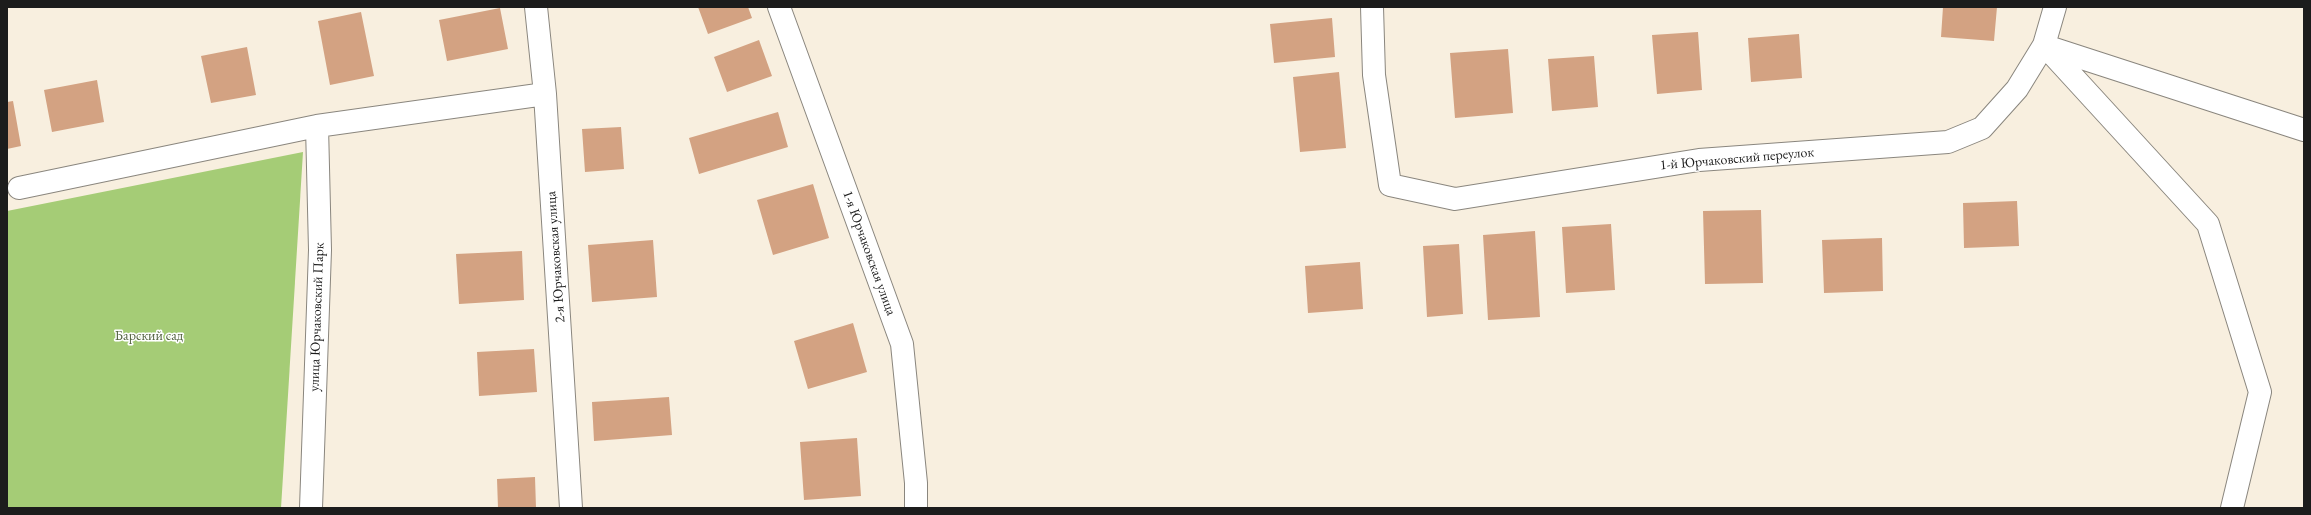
<!DOCTYPE html>
<meta charset="utf-8">
<style>
body{margin:0}
#map{position:relative;width:2311px;height:515px;overflow:hidden;background:#f8efdf;font-family:"EB Garamond",serif}
canvas{display:block}
.frame{position:absolute;inset:0;border:8px solid #1c1c1c;pointer-events:none}
</style>
<div id="map">
<canvas width="2311" height="515"></canvas>
<div class="frame"></div>
</div>
<script>
const g = document.querySelector('canvas').getContext('2d');
g.lineJoin = 'round';
function fill(path, color) { g.fillStyle = color; g.fill(path, 'evenodd'); }
const poly = rows => new Path2D(rows.map(r => 'M' + r).join(''));
function stroke(path, color, width, dash) { g.strokeStyle = color; g.lineWidth = width; g.lineCap = dash ? 'butt' : 'round'; g.setLineDash(dash || []); g.stroke(path); }
function drawText(font, color, halo, rows, align = 'center') {
  g.font = font + ' "EB Garamond",serif'; g.lineWidth = 3; g.setLineDash([]); g.textBaseline = 'middle'; g.strokeStyle = halo; g.fillStyle = color; for (const [text, x, y, turn = 0] of rows) {
    g.save(); g.translate(x, y); g.rotate((+turn || 0) * Math.PI / 180); g.textAlign = isNaN(turn) ? turn : align; if (halo) g.strokeText(text, 0, 0); g.fillText(text, 0, 0); g.restore();
  }
}
fill(poly([
 [303,152,281,508,7,508,7,211]
]), '#a5cc76');
fill(poly([
 [698,7,748,7,752,18,708,34],
 [1943,7,1997,7,1994,41,1941,37],
 [500,8,508,49,447,61,439,20],
 [361,12,374,76,330,85,318,21],
 [1332,18,1335,57,1274,63,1270,24],
 [1698,32,1702,90,1657,94,1652,35],
 [1799,34,1802,78,1751,82,1748,38],
 [759,40,772,76,727,92,714,57],
 [247,47,256,95,211,103,201,56],
 [1508,49,1513,113,1455,118,1450,53],
 [1594,56,1598,107,1552,111,1548,59],
 [1339,72,1346,148,1300,152,1293,77],
 [97,80,104,122,52,132,44,90],
 [13,101,21,146,7,149,7,102],
 [778,112,788,147,699,174,689,138],
 [621,127,624,169,585,172,582,129],
 [813,184,829,238,773,255,757,200],
 [2017,201,2019,246,1964,248,1963,203],
 [1761,210,1763,283,1705,284,1703,211],
 [1611,224,1615,290,1566,293,1562,227],
 [1535,231,1540,317,1488,320,1483,235],
 [1882,238,1883,291,1824,293,1822,240],
 [653,240,657,297,592,302,588,245],
 [1459,244,1463,314,1427,317,1423,246],
 [522,251,524,300,459,304,456,254],
 [1360,262,1363,309,1308,313,1305,266],
 [853,323,867,372,808,389,794,341],
 [534,349,537,392,479,396,477,352],
 [669,397,672,435,594,441,592,402],
 [857,438,861,496,804,500,800,442],
 [535,477,536,508,498,508,497,479]
]), '#d3a282');
const minor = poly([
 [536,7,545,94,571,508],
 [779,7,902,344,916,483,916,508],
 [1372,7,1374,75,1390,185,1455,199,1699,160,1948,142,1982,128,2017,89,2044,45,2055,7],
 [2044,45,2208,224,2260,392,2232,508],
 [2045,46,2304,130],
 [19,188,317,126,545,94],
 [311,508,320,250,317,126]
]);
stroke(minor, '#8a867e', 24);
stroke(minor, '#fff', 22);
drawText('14px', '#1c1c1c', '#fff', [
 ["1-й Юрчаковский переулок",1737,159,-5],
 ["1-я Юрчаковская улица",869,253,70],
 ["2-я Юрчаковская улица",556,257,-94],
 ["улица Юрчаковский Парк",317,317,-88]
]);
drawText('14px', '#536240', '#fff', [
 ["Барский сад",149,336]
]);
</script>
